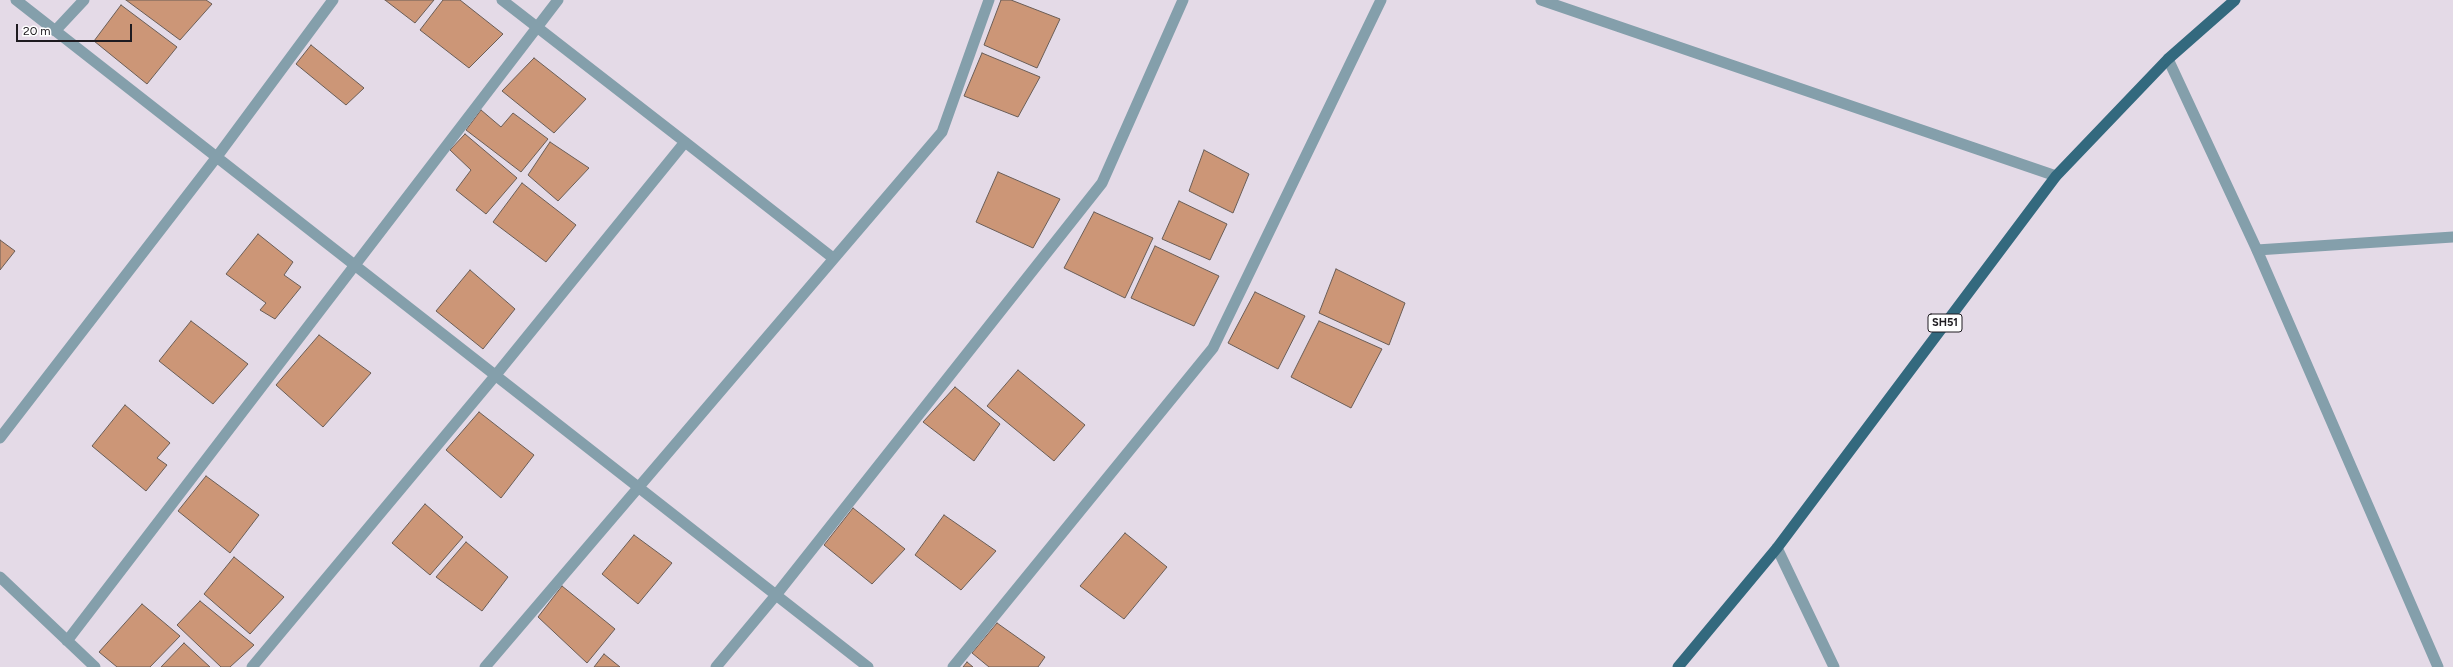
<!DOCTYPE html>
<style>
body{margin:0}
#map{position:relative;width:2453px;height:667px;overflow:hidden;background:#e4dae7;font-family:Figtree,sans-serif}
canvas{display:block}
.scale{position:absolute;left:16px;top:24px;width:116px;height:18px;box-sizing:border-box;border:2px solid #1e1b20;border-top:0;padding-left:5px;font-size:12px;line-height:14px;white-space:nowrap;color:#1e1b20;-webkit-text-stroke:3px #fff;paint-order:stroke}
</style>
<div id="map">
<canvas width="2453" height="667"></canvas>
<div class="scale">20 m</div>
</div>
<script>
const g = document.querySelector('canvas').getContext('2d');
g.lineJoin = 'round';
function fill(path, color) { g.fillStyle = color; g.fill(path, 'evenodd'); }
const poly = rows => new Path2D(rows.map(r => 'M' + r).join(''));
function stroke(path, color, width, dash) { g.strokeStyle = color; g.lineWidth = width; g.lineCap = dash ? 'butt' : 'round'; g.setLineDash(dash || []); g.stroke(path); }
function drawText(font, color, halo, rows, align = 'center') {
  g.font = font + ' Figtree,sans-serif'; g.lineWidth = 3.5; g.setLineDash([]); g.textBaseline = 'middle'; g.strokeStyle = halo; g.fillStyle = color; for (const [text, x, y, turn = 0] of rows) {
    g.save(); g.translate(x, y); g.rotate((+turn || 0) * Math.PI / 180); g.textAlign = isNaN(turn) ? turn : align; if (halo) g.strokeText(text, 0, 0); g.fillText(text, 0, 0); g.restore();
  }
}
const building = poly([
 [126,0,206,0,212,4,180,40,126,0],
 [385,0,434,0,415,23,385,0],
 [443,0,460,0,503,34,469,68,420,30,443,0],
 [1001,0,1011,0,1060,19,1037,68,984,45,1001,0],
 [121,5,177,47,147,84,94,41,121,5],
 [311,45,364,88,346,105,296,64,311,45],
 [982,53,1040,77,1018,117,964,96,982,53],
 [534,58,586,99,554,133,502,91,534,58],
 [481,110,501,127,513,113,548,139,521,172,466,130,481,110],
 [465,134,517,178,486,214,456,190,471,170,450,150,465,134],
 [550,142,589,168,558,201,528,175,550,142],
 [1204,150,1249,174,1233,213,1189,191,1204,150],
 [998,172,1060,199,1033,248,976,222,998,172],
 [522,183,576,225,546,262,493,222,522,183],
 [1179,201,1227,224,1210,260,1162,239,1179,201],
 [1094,212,1153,238,1125,298,1064,268,1094,212],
 [258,234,293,262,284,275,301,287,275,319,260,310,266,303,226,274,258,234],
 [0,240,15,251,0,270,0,240],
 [1155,246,1219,276,1194,326,1131,298,1155,246],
 [1336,269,1405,303,1389,345,1319,313,1336,269],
 [470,270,515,309,483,349,436,311,470,270],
 [1255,292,1305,316,1278,369,1228,343,1255,292],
 [191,321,248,364,213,404,159,361,191,321],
 [1319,321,1382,349,1351,408,1291,377,1319,321],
 [319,335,371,373,323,427,276,385,319,335],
 [1018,370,1085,425,1054,461,987,406,1018,370],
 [955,387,1000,424,974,461,923,422,955,387],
 [125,405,170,443,157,458,167,465,146,491,92,446,125,405],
 [479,412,534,455,501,498,446,450,479,412],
 [206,476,259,515,230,553,178,511,206,476],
 [425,504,463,537,430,575,392,543,425,504],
 [853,508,905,549,872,584,824,545,853,508],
 [944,515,996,551,961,590,915,555,944,515],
 [1125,533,1167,567,1124,619,1080,586,1125,533],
 [634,535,672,563,638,604,602,574,634,535],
 [466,542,508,577,482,611,436,577,466,542],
 [234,557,284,597,250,634,204,594,234,557],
 [562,586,615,629,587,663,538,617,562,586],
 [200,601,254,645,230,667,221,667,177,625,200,601],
 [142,604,180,636,150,667,117,667,99,652,142,604],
 [997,623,1045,657,1038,667,989,667,972,653,997,623],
 [184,643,210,667,161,667,184,643],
 [604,654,620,667,594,667,604,654],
 [967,662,973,667,963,667,967,662]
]);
fill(building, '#cc9677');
stroke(building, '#6a5d56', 1);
stroke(poly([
 [2257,250,2453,237]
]), '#849fab', 11);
stroke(poly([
 [16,0,868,667],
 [502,0,685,142],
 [1541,0,2056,176],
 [55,31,84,0],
 [2168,59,2257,250,2438,667],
 [0,438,216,158,333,0],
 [1777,548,1834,667],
 [0,577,95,667],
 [67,641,558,0],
 [252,667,495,376,685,142,833,258],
 [485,667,942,132,989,0],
 [716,667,776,595,1102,183,1183,0],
 [953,667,1213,348,1381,0]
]), '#849fab', 11);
stroke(poly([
 [1678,667,1777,548,2056,176,2168,59,2235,0]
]), '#33697e', 11);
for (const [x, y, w] of [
 [1945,323,34]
]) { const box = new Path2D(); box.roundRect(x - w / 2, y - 9, w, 18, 3); g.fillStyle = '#fff'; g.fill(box); stroke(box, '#1e1b20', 1); }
drawText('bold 11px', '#1e1b20', null, [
 ["SH51",1945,323]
]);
</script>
